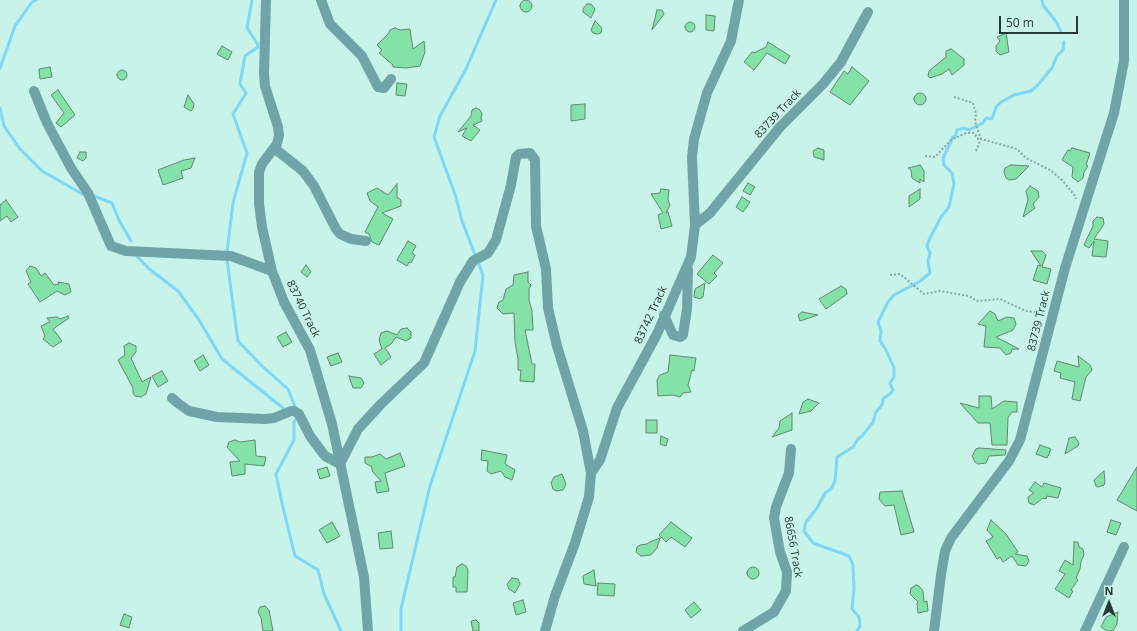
<!DOCTYPE html>
<style>
body{margin:0}
#map{position:relative;width:1137px;height:631px;overflow:hidden;background:#c7f3e8;font-family:"Open Sans",sans-serif}
canvas{display:block}
.north{position:absolute;left:1089px;top:583px;width:40px;height:40px;-webkit-text-stroke:3px #c7f3e8;paint-order:stroke;rotate:0deg;font-size:11px;font-weight:700;line-height:16px;text-align:center;color:#263834}
.north::after{content:'';display:block;margin:auto;width:14px;height:18px;background:#263834;clip-path:polygon(50% 0,100% 100%,50% 72%,0 100%)}
.scale{position:absolute;left:999px;top:16px;width:79px;height:18px;box-sizing:border-box;border:2px solid #263834;border-top:0;padding-left:5px;font-size:12px;line-height:14px;white-space:nowrap;color:#263834;-webkit-text-stroke:3px #c7f3e8;paint-order:stroke}
</style>
<div id="map">
<canvas width="1137" height="631"></canvas>
<div class="north">N</div>
<div class="scale">50 m</div>
</div>
<script>
const g = document.querySelector('canvas').getContext('2d');
g.lineJoin = 'round';
const poly = rows => new Path2D(rows.map(r => 'M' + r).join(''));
function stroke(path, color, width, dash) { g.strokeStyle = color; g.lineWidth = width; g.lineCap = dash ? 'butt' : 'round'; g.setLineDash(dash || []); g.stroke(path); }
function fill(path, color) { g.fillStyle = color; g.fill(path, 'evenodd'); }
function drawText(font, color, halo, rows, align = 'center') {
  g.font = font + ' "Open Sans",sans-serif'; g.lineWidth = 3; g.setLineDash([]); g.textBaseline = 'middle'; g.strokeStyle = halo; g.fillStyle = color; for (const [text, x, y, turn = 0] of rows) {
    g.save(); g.translate(x, y); g.rotate((+turn || 0) * Math.PI / 180); g.textAlign = isNaN(turn) ? turn : align; if (halo) g.strokeText(text, 0, 0); g.fillText(text, 0, 0); g.restore();
  }
}
stroke(poly([
 [1042,0,1043,5,1057,23,1061,32],
 [0,68,15,26,32,2,36,0],
 [0,108,4,126,20,149,42,171,86,196],
 [94,196,112,203,119,220,131,241],
 [227,252,233,203,247,153,233,114,246,93,240,84,245,56,258,47,257,43,247,28,252,0],
 [135,254,148,268,178,291,199,320,222,359,283,408],
 [227,260,238,341,262,366,288,389,296,409],
 [298,416,294,422,294,440,276,474,282,503,295,556,318,570,324,594,341,631],
 [401,631,401,609,430,486,475,351,483,275,462,221,456,197,434,137,440,116,466,69,496,0],
 [857,631,860,626,859,617,852,609,854,589,853,565,849,556,813,543,804,531,806,522,817,508,825,493,831,489,835,481,837,457,853,447,858,439,862,436,873,422,876,412,882,405,883,399,891,393,893,390,890,383,894,377,894,368,886,350,880,341,881,331,878,322,888,302,894,295,919,282,930,273,928,261,930,253,927,246,929,240,941,217,949,207,954,184,952,173,944,165,943,158,953,137,955,137,957,130,964,128,969,130,983,123,986,118,992,119,996,107,1001,102,1014,95,1031,91,1037,86,1052,68,1057,56,1063,50,1064,42]
]), '#7dd7f8', 3);
const building = poly([
 '520 6a6 6 0 1 1 12 0a6 6 0 1 1-12 0Z',
 [587,4,591,4,595,9,591,18,583,12,583,9,587,4],
 [657,10,662,10,664,14,652,30,657,10],
 [706,15,715,16,714,31,706,30,706,15],
 [595,21,602,28,601,33,598,34,593,33,591,30,595,21],
 '685 27a5 5 0 1 1 10 0a5 5 0 1 1-10 0Z',
 [395,28,400,30,410,29,413,49,424,41,425,52,420,66,406,68,393,67,393,65,379,53,382,50,377,45,388,34,390,30,395,28],
 [1006,33,1009,52,1000,55,996,51,996,46,1000,41,997,37,1006,33],
 [768,42,790,56,785,64,767,53,754,70,744,62,752,52,754,53,766,47,768,42],
 [222,46,232,52,228,60,217,54,222,46],
 [951,49,964,59,964,65,952,75,949,69,942,74,930,78,928,76,929,71,946,57,946,51,951,49],
 [50,67,52,77,40,79,39,69,50,67],
 [852,67,869,81,850,105,830,92,844,71,848,74,852,67],
 '117 75a5 5 0 1 1 10 0a5 5 0 1 1-10 0Z',
 [397,83,407,84,405,96,396,95,397,83],
 [58,90,75,115,61,127,56,123,64,113,51,95,58,90],
 '914 99a6 6 0 1 1 12 0a6 6 0 1 1-12 0Z',
 [188,95,194,104,193,109,191,111,184,107,188,95],
 [585,104,585,119,571,121,571,105,585,104],
 [476,108,480,110,482,114,481,118,482,121,473,125,480,130,471,141,462,136,467,128,458,132,471,116,472,110,476,108],
 [818,148,824,150,824,160,814,157,813,151,818,148],
 [1072,148,1090,153,1086,165,1088,166,1084,172,1083,178,1078,182,1072,177,1073,167,1062,160,1068,150,1070,151,1072,148],
 [80,152,86,152,86,158,83,161,77,158,80,152],
 [195,158,191,168,181,171,183,178,163,185,158,170,184,160,195,158],
 [920,165,924,171,924,182,920,179,920,183,912,178,911,170,908,168,920,165],
 [1011,165,1029,166,1016,179,1009,180,1006,178,1004,172,1005,168,1011,165],
 [748,183,755,187,750,195,743,191,748,183],
 [397,184,397,197,401,200,401,206,382,213,393,219,379,245,372,242,369,234,365,232,378,207,370,201,367,193,377,188,388,195,397,184],
 [1030,186,1038,191,1039,197,1033,204,1035,208,1023,217,1028,200,1026,191,1030,186],
 [661,189,669,190,668,199,670,205,666,213,668,212,672,226,661,229,658,215,663,213,651,194,660,193,661,189],
 [920,189,920,199,909,207,909,196,920,189],
 [742,197,750,202,743,212,736,207,742,197],
 [6,200,18,217,11,222,7,216,0,221,0,205,6,200],
 [1097,217,1103,218,1104,224,1094,239,1108,241,1106,257,1092,256,1094,241,1089,248,1084,245,1093,226,1093,221,1097,217],
 [408,241,416,246,412,253,415,255,411,263,409,262,407,266,397,260,408,241],
 [1031,251,1042,251,1046,255,1042,267,1051,269,1047,284,1033,280,1038,265,1041,266,1031,251],
 [713,255,723,263,714,273,717,276,709,284,697,274,713,255],
 [306,265,311,272,307,277,301,272,306,265],
 [30,266,36,268,41,276,45,273,54,285,59,284,58,282,69,284,71,292,65,295,57,291,40,302,28,284,31,282,26,271,30,266],
 [528,272,528,282,531,285,529,289,529,300,532,311,533,330,525,330,532,364,535,364,534,382,520,381,521,370,518,370,518,358,515,343,514,313,503,314,497,308,499,302,503,300,506,289,513,285,514,275,528,272],
 [705,283,703,297,700,299,694,297,695,289,705,283],
 [841,286,846,289,847,294,826,309,819,299,841,286],
 [990,311,995,314,998,321,1007,317,1014,318,1016,324,1013,330,996,337,1019,349,1012,349,1011,353,1006,355,1000,348,984,347,986,326,978,324,990,311],
 [802,312,818,315,800,321,798,315,802,312],
 [68,316,69,318,53,329,62,341,53,347,43,339,45,336,41,326,50,322,47,318,57,317,60,319,68,316],
 [407,328,411,332,411,338,406,341,396,337,391,344,385,348,391,357,381,365,374,354,382,349,379,340,381,333,387,331,397,335,401,329,407,328],
 [286,332,292,342,283,347,277,337,286,332],
 [129,343,136,346,136,352,131,358,142,382,151,377,146,394,141,397,135,396,133,393,133,388,118,360,125,355,124,346,129,343],
 [338,353,342,362,331,366,327,357,338,353],
 [203,355,209,365,200,371,194,361,203,355],
 [670,355,696,358,694,371,692,370,688,385,691,392,683,393,680,397,673,395,658,396,657,380,660,375,668,372,670,355],
 [1078,356,1090,365,1092,370,1086,377,1080,401,1072,399,1075,382,1060,378,1061,373,1054,371,1057,361,1079,367,1078,356],
 [162,371,168,381,158,387,152,376,162,371],
 [349,376,361,378,364,383,361,388,353,388,349,376],
 [979,396,991,396,992,409,1004,401,1017,402,1017,412,1012,412,1008,417,1007,445,992,445,990,423,978,423,960,403,979,408,979,396],
 [808,399,819,403,811,411,799,414,803,402,808,399],
 [792,413,792,430,772,437,779,428,780,421,792,413],
 [646,420,657,420,657,433,646,433,646,420],
 [661,436,668,439,666,446,660,444,661,436],
 [1075,437,1079,443,1078,446,1065,454,1069,438,1075,437],
 [235,440,240,442,255,440,256,456,266,457,264,466,245,464,245,474,232,476,230,462,240,461,227,447,229,442,235,440],
 [1040,445,1051,449,1047,458,1036,454,1040,445],
 [979,448,1006,450,1006,452,1005,455,989,456,986,463,978,464,975,462,972,456,976,449,979,448],
 [482,450,507,455,505,464,515,470,512,480,505,477,501,471,491,474,487,471,488,461,481,460,482,450],
 [400,453,405,466,385,473,389,491,377,493,375,482,381,481,372,471,372,467,365,463,365,457,372,457,380,454,386,459,400,453],
 [327,467,330,476,320,479,317,470,327,467],
 [1137,467,1137,511,1117,500,1137,467],
 [1104,471,1105,482,1104,485,1098,487,1096,486,1094,480,1104,471],
 [562,474,566,484,563,490,556,491,553,489,551,483,554,477,562,474],
 [1035,482,1042,487,1044,483,1061,488,1058,498,1047,496,1046,499,1043,498,1034,505,1029,503,1028,497,1034,493,1029,490,1035,482],
 [902,491,914,532,901,535,894,505,885,506,879,499,880,492,902,491],
 [991,520,1006,534,1018,552,1015,554,1027,556,1029,561,1026,566,1018,565,1012,556,1003,562,1000,557,997,559,986,541,993,537,987,530,991,520],
 [1111,520,1121,523,1116,535,1107,532,1111,520],
 [332,522,340,536,327,543,319,530,332,522],
 [671,522,692,538,685,547,671,537,666,542,659,535,671,522],
 [391,531,393,548,380,549,378,533,391,531],
 [660,538,657,548,651,555,641,556,636,552,637,547,640,545,647,544,650,542,660,538],
 [1074,542,1078,542,1079,547,1083,549,1084,555,1081,561,1080,569,1076,578,1078,580,1071,590,1073,591,1069,598,1055,589,1065,574,1059,571,1065,560,1073,565,1074,542],
 [462,564,466,566,468,570,467,592,456,592,456,587,453,587,453,577,455,577,457,567,462,564],
 '747 573a6 6 0 1 1 12 0a6 6 0 1 1-12 0Z',
 [594,570,596,586,584,584,583,576,594,570],
 [512,578,518,579,520,584,515,593,509,589,507,584,512,578],
 [598,583,615,584,614,596,597,595,598,583],
 [916,585,919,586,923,591,924,602,927,601,928,611,918,613,917,603,918,602,910,594,911,588,916,585],
 [523,600,526,612,516,615,513,603,523,600],
 [694,602,701,610,691,618,685,610,694,602],
 [265,606,269,610,273,631,263,631,261,618,258,612,260,607,265,606],
 [1118,612,1117,624,1113,631,1107,631,1101,627,1106,617,1118,612],
 [124,614,132,617,129,628,120,625,124,614],
 [476,620,479,623,479,631,473,631,471,621,476,620]
]);
fill(building, '#82e2a8');
stroke(building, '#668671', 1);
stroke(poly([
 [954,97,973,103,976,114,975,122,981,139],
 [976,151,981,139,1017,149,1026,158,1050,170,1062,180,1075,196,1076,199],
 [925,156,935,157,951,140,966,133,974,133,979,140],
 [890,275,900,274,924,294,940,291,969,296,977,301,1000,299,1026,311,1043,313]
]), '#88a9a1', 2, [2, 2]);
stroke(poly([
 [266,0,264,74,265,86,278,127,279,135,277,144,262,164,259,172,259,203,262,227,272,271,284,302,310,350,332,424,364,577,368,631],
 [321,0,330,24,362,56,378,87,384,88,391,79],
 [34,91,47,123,71,168,88,193,111,246,126,251,231,256,272,271],
 [274,148,303,171,314,186,336,229,340,234,351,239,366,241],
 [695,225,710,213,780,127,823,84,841,62,868,12],
 [664,315,673,335,680,337,683,335,687,309,688,270],
 [172,398,179,404,189,411,217,417,265,419,274,418,291,411,294,411,299,414,310,436,325,456,340,464,358,429,381,404,424,363,460,282,473,261,488,253,496,240,511,185,516,157,519,154,530,153,535,160,536,226,546,269,548,308,557,346,583,431,591,473],
 [545,631,555,596,575,543,589,497,591,473,600,460,617,408,657,334,691,257,695,225,692,157,694,139,707,93,731,41,739,0],
 [743,631,774,612,786,591,787,572,780,552,774,518,776,507,789,473,791,449],
 [934,631,941,575,945,551,951,538,1009,461,1020,440,1065,268,1114,113,1124,61,1124,0],
 [1085,631,1124,547]
]), '#70a4a8', 10);
drawText('11px', '#263834', '#c7f3e8', [
 ["83739 Track",778,114,-47],
 ["83740 Track",303,309,64],
 ["83742 Track",651,315,-65],
 ["83739 Track",1039,321,-76],
 ["86656 Track",793,547,80]
]);
</script>
